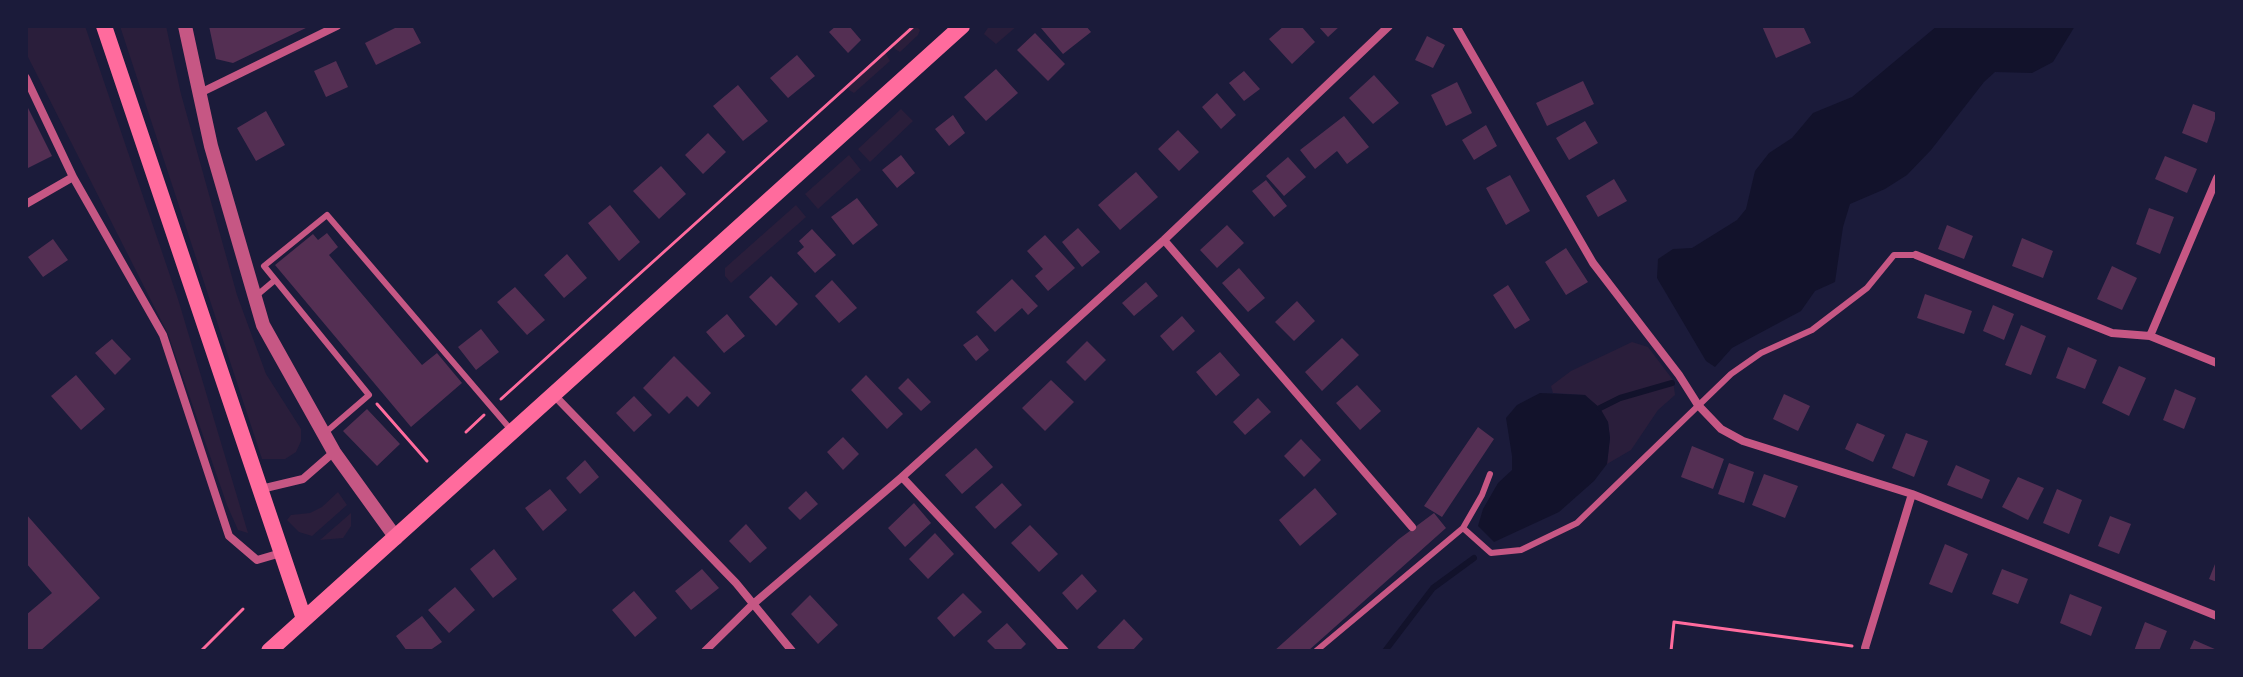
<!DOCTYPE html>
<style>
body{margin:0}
#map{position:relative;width:2243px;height:677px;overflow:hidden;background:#1b1b3a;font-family:"PT Sans Narrow",sans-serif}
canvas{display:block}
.frame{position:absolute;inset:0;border:28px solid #1b1b3a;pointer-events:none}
</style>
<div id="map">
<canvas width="2243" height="677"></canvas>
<div class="frame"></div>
</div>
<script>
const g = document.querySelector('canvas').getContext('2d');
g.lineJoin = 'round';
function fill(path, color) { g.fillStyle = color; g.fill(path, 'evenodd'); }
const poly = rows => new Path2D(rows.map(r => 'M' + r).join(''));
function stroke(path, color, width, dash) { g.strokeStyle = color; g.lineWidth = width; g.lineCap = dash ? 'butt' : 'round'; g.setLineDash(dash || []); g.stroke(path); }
fill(poly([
 [26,26,85,26,178,299,248,533,238,530,227,505,168,334,26,53],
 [120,26,166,26,181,94,237,295,266,374,301,429,301,441,296,452,285,459,262,459],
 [910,26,916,26,920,30,918,35,900,52,895,49,892,44],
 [989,26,1017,26,996,44,984,34],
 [885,52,890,61,854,93,849,90,847,85],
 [901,109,913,121,870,162,858,149],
 [849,155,861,170,818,209,805,194],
 [796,205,806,217,731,283,725,276,725,268],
 [1632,342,1648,347,1673,380,1675,395,1658,410,1631,450,1607,464,1610,438,1608,422,1585,395,1553,393,1551,386,1571,371],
 [338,492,347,505,312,536,299,532,287,520,291,515,310,513,322,507],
 [351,513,351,526,343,538,320,540]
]), '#2a1e3b');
fill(poly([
 [1937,26,2075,26,2053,62,2032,73,1995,72,1984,82,1931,150,1907,175,1885,189,1850,204,1843,227,1835,282,1815,291,1801,311,1732,348,1715,367,1706,361,1657,278,1658,259,1673,249,1692,248,1737,220,1746,209,1755,171,1769,153,1792,138,1813,113,1852,97],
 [1540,393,1585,395,1600,408,1608,422,1610,438,1607,464,1594,481,1559,512,1494,542,1478,526,1483,509,1498,483,1512,470,1512,456,1506,418,1517,405]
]), '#12122b');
stroke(poly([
 [1600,408,1620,398,1672,383],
 [1385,651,1433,588,1474,558]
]), '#12122b', 6);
fill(poly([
 [209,26,310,26,233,63,216,59],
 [399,26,412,26,421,43,376,65,365,43],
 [836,26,849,26,861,40,848,53,829,32],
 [1044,26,1086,26,1091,32,1063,54,1041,28],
 [1284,26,1301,26,1315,42,1292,64,1269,39],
 [1318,26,1340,26,1328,37],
 [1762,26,1803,26,1811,43,1776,58],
 [1035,33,1065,64,1048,81,1017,50],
 [1427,36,1445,45,1433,68,1415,60],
 [797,55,815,76,788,98,770,78],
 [336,61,348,87,326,97,314,71],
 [996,69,1018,93,986,121,964,97],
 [1244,71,1260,89,1244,101,1229,83],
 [1374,75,1399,103,1373,124,1349,98],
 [1583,81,1594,104,1547,126,1536,103],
 [1457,82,1472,113,1446,126,1431,95],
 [738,85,768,121,743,141,713,106],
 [1217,93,1236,115,1221,129,1202,107],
 [26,104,52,156,26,169],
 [2193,104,2217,113,2207,143,2182,133],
 [266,111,285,145,256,161,237,128],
 [953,115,965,133,949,146,935,129],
 [1344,116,1369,147,1347,164,1337,151,1315,169,1300,150],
 [1585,121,1598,143,1569,160,1556,138],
 [1486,125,1497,146,1474,160,1462,140],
 [1178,130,1199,152,1179,171,1158,149],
 [708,133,726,152,703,174,685,155],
 [901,155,915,173,897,188,882,170],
 [2165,156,2197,169,2187,193,2155,179],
 [1288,157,1306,177,1284,196,1266,176],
 [661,166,686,194,659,219,633,191],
 [1136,172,1158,197,1120,230,1098,205],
 [1510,175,1530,211,1506,225,1486,188],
 [1614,179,1627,201,1598,217,1586,196],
 [1266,180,1287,206,1274,217,1252,191],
 [857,198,878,225,853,245,831,217],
 [610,205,640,242,619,261,588,223],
 [2149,208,2174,217,2160,254,2136,244],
 [1227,225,1244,243,1217,268,1200,250],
 [1947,225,1973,236,1964,259,1938,249],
 [1078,228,1100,252,1082,267,1062,242],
 [812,229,836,255,815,273,797,253,804,247,799,241],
 [327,233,338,247,329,255,422,365,437,353,462,383,411,427,275,265,313,234,318,240],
 [1045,235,1075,268,1048,291,1035,276,1043,269,1027,251],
 [2022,238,2053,251,2043,278,2012,266],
 [53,239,68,260,43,277,28,257],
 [1566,248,1588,282,1566,295,1545,262],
 [567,254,587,278,564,298,544,275],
 [2112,266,2137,278,2122,310,2097,299],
 [1239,268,1265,298,1248,312,1222,283],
 [771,276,798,304,776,326,749,297],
 [1012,279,1038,306,1028,315,1022,308,995,332,976,312],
 [832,280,857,308,839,323,815,296],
 [1146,282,1158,296,1134,316,1122,303],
 [1508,285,1530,320,1515,329,1493,295],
 [515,287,545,320,527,335,497,302],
 [1925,294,1972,311,1964,334,1917,318],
 [1297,301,1315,321,1294,341,1275,322],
 [1993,305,2014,314,2004,340,1983,331],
 [727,314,745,336,724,353,706,332],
 [1182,316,1195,331,1173,351,1160,336],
 [2021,325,2046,336,2031,375,2005,365],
 [481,329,499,352,476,370,458,347],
 [977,335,989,350,976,361,963,345],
 [1342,338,1359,355,1322,391,1305,372],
 [112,339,131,359,115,375,95,353],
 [1087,341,1106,360,1085,381,1066,362],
 [2068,347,2097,360,2085,389,2056,378],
 [1220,352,1240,375,1216,396,1196,372],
 [674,356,711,393,698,407,687,396,669,414,643,388],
 [2119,366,2146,378,2129,416,2102,403],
 [76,375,105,409,81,430,51,396],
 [866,375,903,414,887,429,851,390],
 [908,378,931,402,921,411,898,388],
 [1051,380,1074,402,1045,431,1022,408],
 [1357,385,1381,411,1360,430,1336,403],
 [2175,389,2196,398,2184,429,2163,420],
 [1784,394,1810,406,1798,431,1773,419],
 [634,396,652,415,634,432,616,413],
 [1258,398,1271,412,1245,435,1233,422],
 [367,409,400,444,377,466,343,431],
 [1857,423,1885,435,1873,462,1845,449],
 [1478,427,1494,439,1442,517,1424,506],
 [1906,433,1928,441,1914,477,1892,468],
 [843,437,859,454,843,470,827,452],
 [1301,439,1321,460,1304,477,1284,456],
 [1692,446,1724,459,1713,489,1681,477],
 [976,448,993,467,962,494,945,475],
 [585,460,599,477,580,494,566,478],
 [1729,463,1754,472,1744,503,1718,494],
 [1956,465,1990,480,1982,499,1947,485],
 [1764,474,1798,486,1785,518,1752,505],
 [2018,477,2044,488,2028,520,2002,507],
 [1002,483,1022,505,995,529,975,507],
 [1315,488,1337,514,1300,546,1279,520],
 [550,489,567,510,543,531,525,508],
 [2057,489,2082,500,2069,534,2043,523],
 [806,491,818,504,800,520,788,508],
 [914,503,931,523,905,547,888,528],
 [1434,513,1446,528,1308,651,1274,651,1399,539],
 [26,514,100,598,40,651,26,651,26,615,52,593,26,563],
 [2110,516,2131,524,2119,554,2098,546],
 [746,524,767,548,750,563,729,541],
 [1030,525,1058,554,1039,572,1011,543],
 [935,533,954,554,928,579,909,559],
 [1945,544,1968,554,1952,593,1929,584],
 [494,549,517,579,493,598,470,569],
 [2217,559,2217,582,2209,579],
 [702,569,719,588,691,610,675,591],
 [2002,569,2028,579,2018,604,1992,594],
 [1082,574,1097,591,1077,610,1062,593],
 [455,587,475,610,449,633,428,610],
 [634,591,657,618,635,637,612,610],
 [963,593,982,612,954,637,937,618],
 [2070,594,2102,607,2091,636,2060,623],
 [810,595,838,625,818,644,791,614],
 [422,616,442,642,429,651,407,651,396,636],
 [1124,619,1143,639,1132,651,1101,651,1097,647],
 [2145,622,2167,631,2159,651,2134,651],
 [1007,623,1026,644,1019,651,997,651,987,641],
 [2194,640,2217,650,2217,651,2189,651]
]), '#542f53');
stroke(poly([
 [501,399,914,26],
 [377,404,427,461],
 [466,432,484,415],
 [201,651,243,609],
 [1671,651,1674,622,1852,646]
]), '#ff6b9d', 3);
stroke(poly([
 [256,296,275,280],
 [326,432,369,395,264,266,327,215,512,431],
 [1490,474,1482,495,1463,528,1491,553,1521,550,1577,523,1731,374,1761,353,1812,330,1867,288,1894,255,1916,255],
 [1316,651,1463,528]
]), '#c65784', 6);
stroke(poly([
 [1456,26,1593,263,1679,375,1698,405,1721,429,1743,441,1912,494,2217,616],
 [26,78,73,177,163,335,229,536,257,560,281,553],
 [200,93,337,26],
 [2217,178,2150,336,2217,363],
 [26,204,73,177],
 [1164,240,1412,527],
 [1916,255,2112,333,2150,336],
 [553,394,736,583,792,651],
 [902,477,1065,651],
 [261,489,303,479,334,452],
 [705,651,752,605,902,477,1164,240,1389,26],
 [1866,651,1865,648,1912,494]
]), '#c65784', 8);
stroke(poly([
 [185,26,211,146,263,325,334,452,396,538]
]), '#c65784', 14);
stroke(poly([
 [104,26,304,619],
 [269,651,962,26]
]), '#ff6b9d', 16);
</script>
